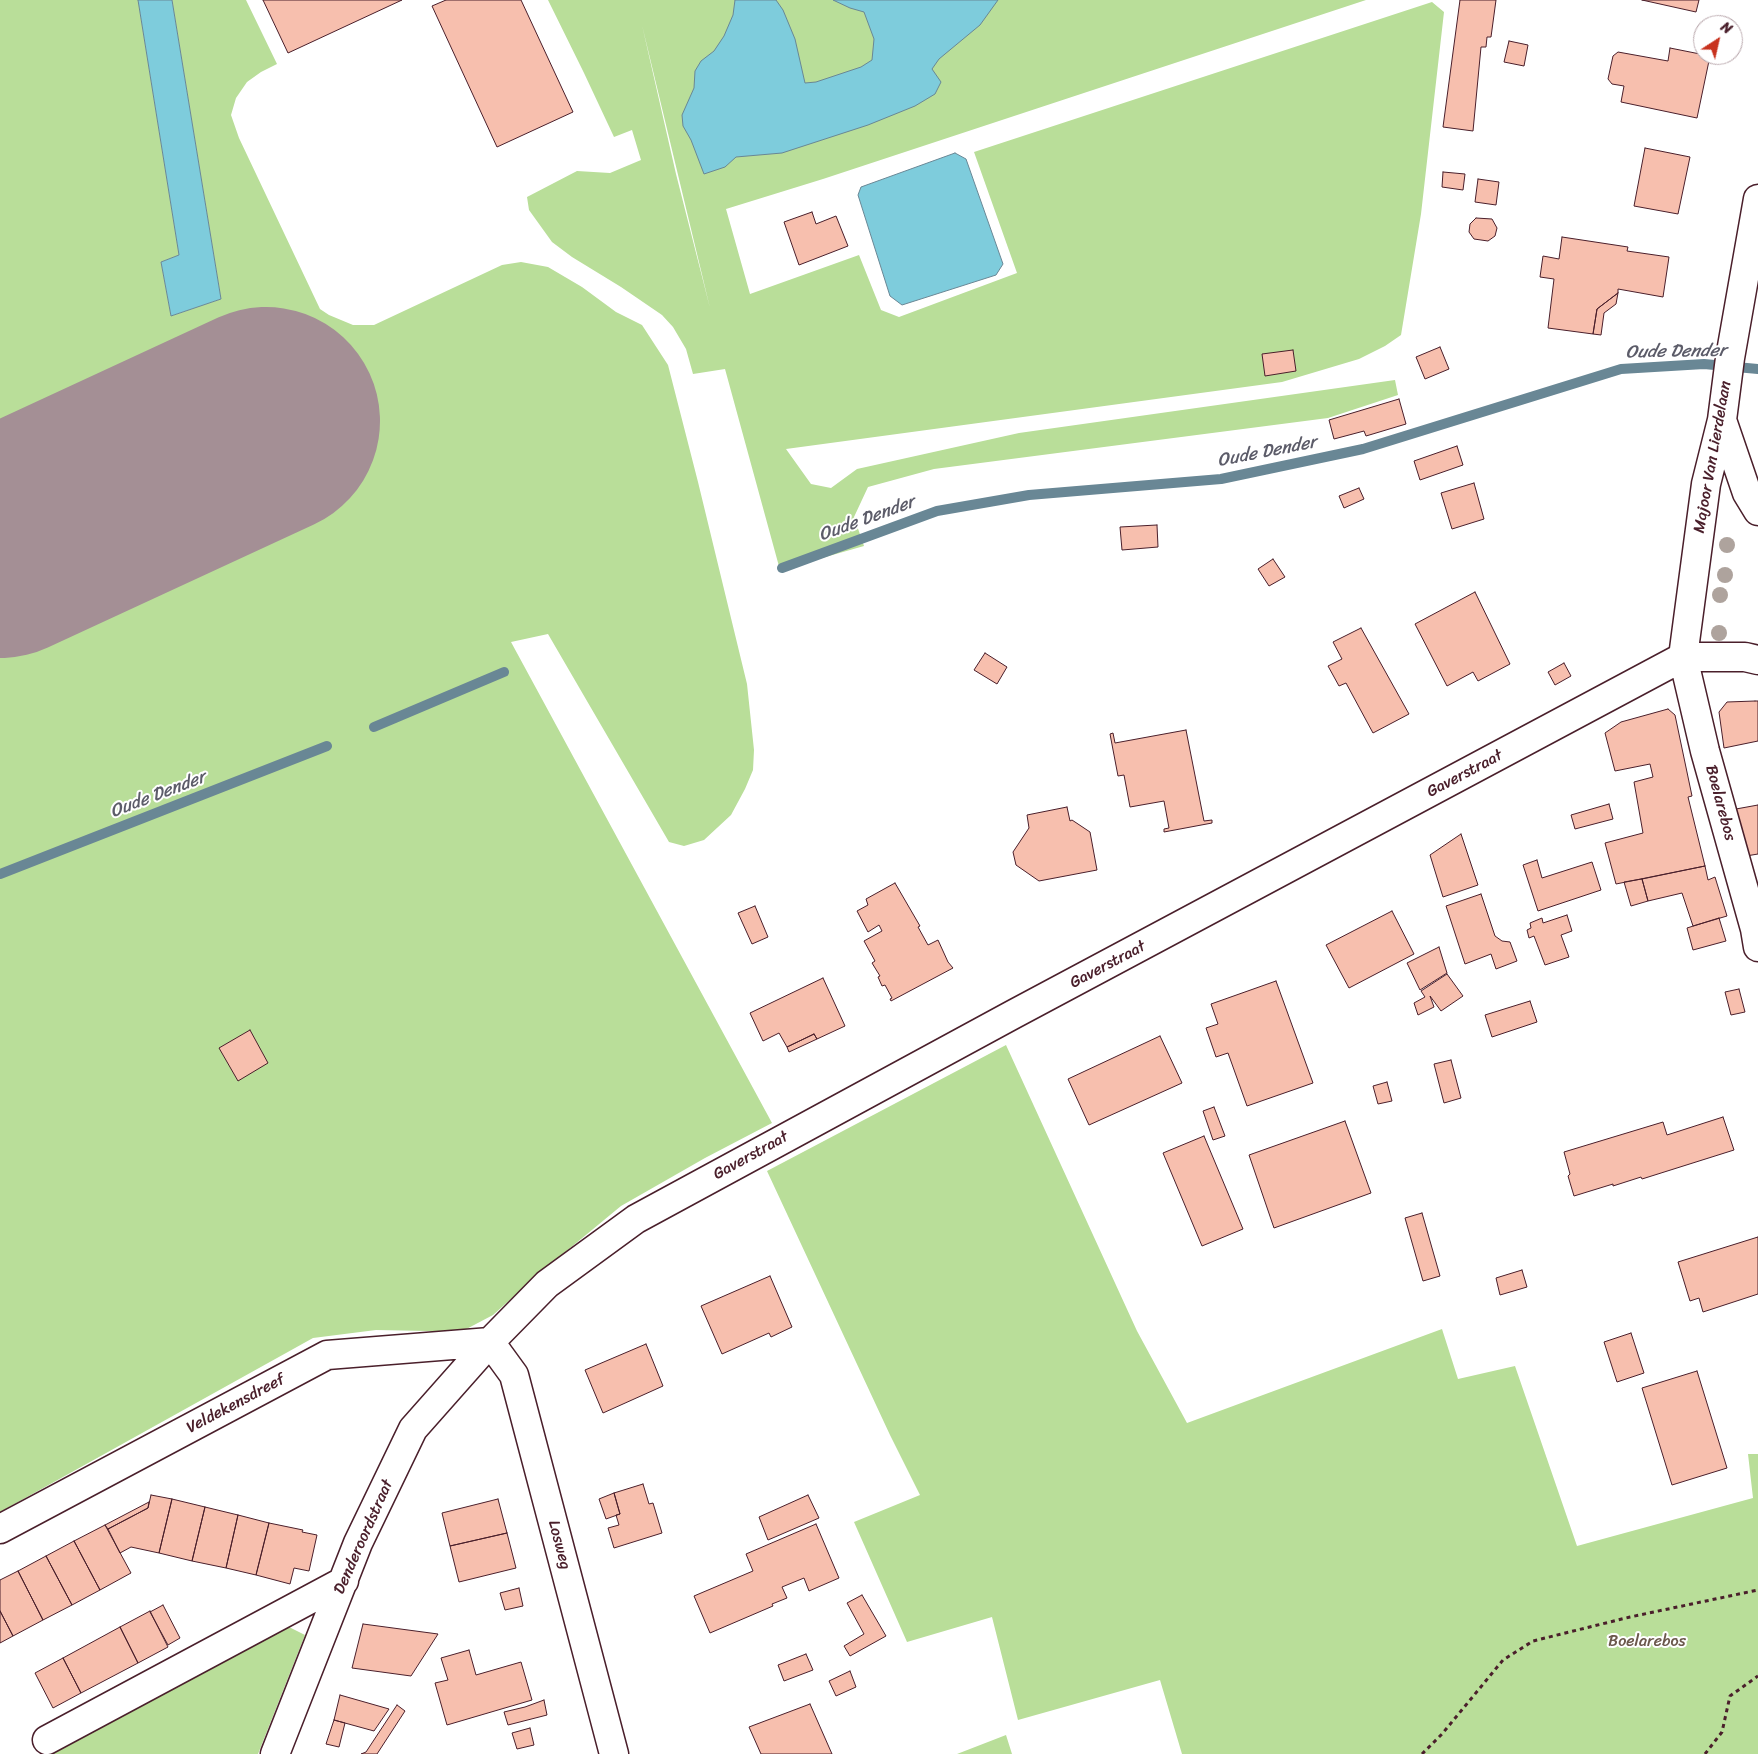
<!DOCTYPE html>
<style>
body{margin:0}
#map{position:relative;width:1758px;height:1754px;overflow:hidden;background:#fff;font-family:Sriracha,sans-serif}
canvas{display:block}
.north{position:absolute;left:1693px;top:15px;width:50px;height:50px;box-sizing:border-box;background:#fff;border:1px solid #b7a5aa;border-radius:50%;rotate:35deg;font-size:14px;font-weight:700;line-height:20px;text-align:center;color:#4a1f2b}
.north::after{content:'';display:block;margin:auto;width:18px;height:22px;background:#c8321e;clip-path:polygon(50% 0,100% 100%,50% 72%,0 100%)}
</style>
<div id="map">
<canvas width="1758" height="1754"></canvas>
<div class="north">N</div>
</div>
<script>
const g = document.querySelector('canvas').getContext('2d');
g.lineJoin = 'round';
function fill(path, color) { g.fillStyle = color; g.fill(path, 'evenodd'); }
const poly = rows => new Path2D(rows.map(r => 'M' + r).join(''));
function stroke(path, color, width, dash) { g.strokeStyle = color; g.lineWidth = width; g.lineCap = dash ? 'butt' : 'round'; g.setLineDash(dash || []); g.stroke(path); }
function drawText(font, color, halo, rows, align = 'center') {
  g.font = font + ' Sriracha,sans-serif'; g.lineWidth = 4; g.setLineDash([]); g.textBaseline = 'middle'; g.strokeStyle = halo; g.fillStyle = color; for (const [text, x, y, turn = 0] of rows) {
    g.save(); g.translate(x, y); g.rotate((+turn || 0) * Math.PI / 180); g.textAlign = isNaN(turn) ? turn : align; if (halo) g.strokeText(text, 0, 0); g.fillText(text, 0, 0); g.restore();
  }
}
fill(poly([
 [0,0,138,0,179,255,161,262,171,316,221,299,172,0,246,0,277,64,261,72,247,82,236,98,231,115,239,138,320,309,329,315,353,325,374,325,502,265,521,262,548,267,582,287,616,312,642,325,668,365,698,482,747,684,754,750,753,770,745,789,731,815,704,840,684,846,669,842,548,634,511,642,772,1123,705,1158,621,1206,541,1272,493,1315,457,1334,428,1331,376,1330,313,1338,0,1512,0,589,277,463,240,360,0,479],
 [548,0,1366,0,823,179,726,209,750,294,859,255,881,310,899,317,1017,273,974,152,1432,2,1444,12,1421,214,1401,335,1385,346,1359,359,1282,382,786,449,811,484,831,488,857,469,1019,433,1395,380,1398,395,1328,418,934,469,868,487,854,517,864,546,780,570,725,369,693,374,686,349,673,327,662,315,621,287,572,257,552,242,529,210,527,197,577,171,610,173,641,160,632,130,614,137,584,73],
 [642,25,710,308,676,174],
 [1006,1045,1137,1331,1187,1423,1442,1329,1458,1379,1515,1366,1577,1546,1753,1498,1748,1454,1758,1454,1758,1754,1182,1754,1160,1680,1018,1720,992,1617,907,1642,854,1522,920,1495,890,1435,767,1171],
 [283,1624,305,1635,258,1754,41,1754],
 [1006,1735,1012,1754,957,1754]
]), '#b9de99');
const water = poly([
 [138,0,172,0,221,299,171,316,161,262,179,255,138,0],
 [735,0,776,0,783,10,795,39,805,83,816,82,861,67,872,60,874,39,864,12,850,8,833,0,998,0,980,25,939,59,932,69,941,82,935,94,915,106,868,125,782,153,736,157,725,167,704,174,691,140,683,126,682,115,694,88,695,71,701,61,714,51,724,36,733,15,735,0],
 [955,153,966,159,1003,264,996,275,902,305,890,296,858,195,861,187,955,153]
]);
fill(water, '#7eccdc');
stroke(water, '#698795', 1);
stroke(poly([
 [782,568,937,511,1029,495,1221,479,1363,449,1621,369,1704,364,1758,369],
 [374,727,504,672],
 [0,874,327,746]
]), '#698795', 10);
stroke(poly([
 [0,544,266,421]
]), '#a48f95', 228);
const building = poly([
 [263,0,402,0,288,53,263,0],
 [446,0,521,0,573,112,497,147,432,6,446,0],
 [1460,0,1496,0,1491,37,1487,37,1486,47,1481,47,1473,131,1443,127,1460,0],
 [1642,0,1699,0,1696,12,1642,0],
 [1509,41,1528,45,1524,66,1504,62,1509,41],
 [1670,48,1710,56,1697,118,1621,102,1624,86,1612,84,1608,79,1613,56,1618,52,1668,61,1670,48],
 [1645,148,1690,157,1678,214,1634,206,1645,148],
 [1443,172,1465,174,1463,190,1442,187,1443,172],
 [1478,179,1499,182,1496,205,1475,202,1478,179],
 [812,212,816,224,836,216,848,246,799,265,784,222,812,212],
 [1476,218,1492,219,1497,228,1495,236,1488,241,1474,239,1469,232,1470,224,1476,218],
 [1562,237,1628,247,1627,251,1669,257,1663,297,1618,289,1618,293,1597,309,1593,334,1548,328,1554,279,1540,277,1543,256,1559,259,1562,237],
 [1618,293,1616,304,1604,313,1601,335,1593,334,1597,309,1618,293],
 [1440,347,1449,369,1425,379,1416,357,1440,347],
 [1293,350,1296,371,1265,376,1262,354,1293,350],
 [1399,399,1406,424,1366,436,1364,431,1334,439,1329,420,1399,399],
 [1457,446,1463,465,1420,480,1414,461,1457,446],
 [1474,483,1484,519,1452,529,1441,493,1474,483],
 [1359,488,1364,499,1344,508,1339,496,1359,488],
 [1157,525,1158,547,1122,550,1120,527,1157,525],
 [1273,559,1285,577,1269,586,1258,569,1273,559],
 [1475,592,1510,664,1478,681,1473,672,1447,686,1415,624,1475,592],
 [1361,628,1409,714,1373,733,1346,683,1339,686,1328,666,1342,659,1333,642,1361,628],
 [985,653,1007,667,997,684,974,670,985,653],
 [1564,663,1571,676,1555,685,1548,672,1564,663],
 [1755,701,1758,701,1758,741,1724,748,1719,712,1727,702,1755,701],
 [1668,709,1675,715,1692,796,1688,797,1705,866,1616,884,1605,843,1643,833,1634,782,1653,777,1650,764,1615,771,1605,733,1621,722,1668,709],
 [1186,730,1204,821,1212,820,1212,823,1164,832,1164,829,1169,828,1164,801,1130,807,1124,775,1118,776,1110,734,1113,733,1115,743,1186,730],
 [1609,804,1613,819,1575,829,1571,815,1609,804],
 [1758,805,1758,854,1746,856,1736,809,1758,805],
 [1067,807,1070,821,1072,820,1090,832,1097,870,1039,881,1016,865,1013,852,1029,828,1027,815,1067,807],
 [1461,834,1478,885,1443,897,1430,855,1461,834],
 [1537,860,1542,878,1592,862,1601,890,1538,911,1523,865,1537,860],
 [1705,866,1708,880,1715,877,1727,916,1693,926,1682,893,1648,901,1642,879,1705,866],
 [1642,879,1648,901,1631,906,1624,882,1642,879],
 [895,883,920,926,918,927,928,945,938,940,948,962,953,968,891,1001,890,999,892,998,885,985,882,986,878,977,880,976,872,963,875,961,864,941,882,931,879,925,868,932,857,911,868,905,866,899,895,883],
 [1481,894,1495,936,1502,941,1510,942,1517,961,1496,969,1491,954,1465,964,1446,906,1481,894],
 [755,906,768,937,752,944,738,913,755,906],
 [1392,911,1414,954,1349,988,1326,945,1392,911],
 [1567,915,1572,931,1561,935,1569,957,1545,965,1534,936,1529,938,1527,930,1531,928,1530,923,1542,918,1543,923,1567,915],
 [1719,918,1726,941,1693,950,1687,928,1719,918],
 [1439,947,1447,973,1420,990,1407,963,1439,947],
 [1447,974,1463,996,1441,1011,1430,996,1434,1007,1418,1015,1414,1003,1425,997,1421,991,1447,974],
 [823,978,845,1026,817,1039,814,1034,787,1047,779,1033,763,1041,750,1013,823,978],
 [1276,981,1313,1083,1247,1106,1228,1053,1216,1057,1206,1028,1218,1024,1211,1004,1276,981],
 [1739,989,1745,1012,1731,1015,1725,992,1739,989],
 [1530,1001,1537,1022,1492,1037,1485,1015,1530,1001],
 [250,1030,268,1063,238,1081,219,1048,250,1030],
 [814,1034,817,1039,789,1052,787,1047,814,1034],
 [1160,1036,1182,1083,1089,1125,1068,1079,1160,1036],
 [1451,1060,1461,1098,1444,1103,1434,1064,1451,1060],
 [1387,1082,1392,1101,1378,1104,1373,1086,1387,1082],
 [1214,1107,1225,1136,1213,1140,1203,1111,1214,1107],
 [1723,1117,1734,1150,1642,1179,1641,1177,1613,1186,1613,1184,1574,1196,1568,1176,1570,1174,1564,1152,1663,1122,1667,1135,1723,1117],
 [1345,1121,1371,1193,1274,1228,1249,1155,1345,1121],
 [1204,1136,1243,1229,1202,1246,1163,1153,1204,1136],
 [1422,1213,1440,1276,1423,1281,1405,1218,1422,1213],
 [1758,1237,1758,1294,1703,1312,1699,1298,1690,1301,1678,1262,1758,1237],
 [1522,1270,1527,1287,1500,1295,1496,1278,1522,1270],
 [770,1276,792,1327,771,1337,769,1333,722,1354,701,1306,770,1276],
 [1631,1333,1644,1373,1617,1382,1604,1342,1631,1333],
 [646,1344,663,1386,603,1413,585,1370,646,1344],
 [1697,1371,1727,1468,1672,1485,1642,1388,1697,1371],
 [643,1484,649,1504,653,1503,662,1533,614,1548,608,1528,619,1525,616,1515,620,1514,614,1493,643,1484],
 [614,1493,620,1514,606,1519,599,1499,614,1493],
 [151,1495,172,1499,159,1553,131,1547,120,1553,108,1529,148,1508,151,1495],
 [808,1495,819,1518,768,1540,759,1517,808,1495],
 [172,1499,205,1507,192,1561,159,1553,172,1499],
 [498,1499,507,1533,450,1546,442,1513,498,1499],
 [149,1502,148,1508,108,1529,105,1525,149,1502],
 [205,1507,238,1515,226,1568,192,1561,205,1507],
 [238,1515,269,1523,256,1575,226,1568,238,1515],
 [269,1523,303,1530,302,1532,317,1535,309,1571,294,1568,290,1584,256,1575,269,1523],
 [816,1524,839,1578,809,1591,804,1578,782,1587,787,1598,772,1604,773,1606,710,1633,694,1596,753,1571,746,1554,816,1524],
 [105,1525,131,1573,100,1590,74,1541,105,1525],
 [507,1533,516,1568,459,1582,450,1546,507,1533],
 [74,1541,100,1590,72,1605,46,1556,74,1541],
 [46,1556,72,1605,43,1620,18,1571,46,1556],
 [18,1571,43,1620,13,1636,0,1611,0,1580,18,1571],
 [519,1588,523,1606,505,1610,500,1593,519,1588],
 [862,1595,886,1636,850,1656,844,1646,864,1634,847,1603,862,1595],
 [163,1605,180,1638,168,1645,150,1612,163,1605],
 [0,1611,13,1636,0,1643,0,1611],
 [150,1611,168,1647,138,1663,120,1627,150,1611],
 [363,1624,438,1634,411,1676,352,1668,363,1624],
 [120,1627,138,1663,81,1693,63,1658,120,1627],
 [469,1650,476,1675,521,1662,532,1700,447,1725,435,1683,448,1680,441,1658,469,1650],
 [806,1654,813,1670,784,1681,778,1665,806,1654],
 [63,1658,81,1693,53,1708,35,1673,63,1658],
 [850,1671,856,1687,836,1696,829,1681,850,1671],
 [340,1695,389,1709,374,1731,334,1720,340,1695],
 [544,1700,547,1715,508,1725,504,1712,525,1707,544,1700],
 [810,1704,832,1754,761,1754,749,1727,810,1704],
 [397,1705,405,1711,377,1754,361,1754,366,1752,397,1705],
 [334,1720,345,1723,339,1747,326,1744,334,1720],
 [530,1728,534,1745,517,1749,512,1733,530,1728]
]);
fill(building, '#f7bfae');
stroke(building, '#4a1f2b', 1);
const minor = poly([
 [1758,199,1730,358,1722,420,1706,484,1683,657,1705,751,1755,929,1758,947],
 [1722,420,1747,493,1758,511],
 [490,1342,514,1375,614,1754],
 [0,1529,327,1355,490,1342],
 [47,1740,344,1581],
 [275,1754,358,1543,413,1429,490,1342,547,1284,636,1219,1014,1014,1683,657,1745,657,1758,660]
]);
stroke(minor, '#4a1f2b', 31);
stroke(poly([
 [1422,1754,1442,1734,1503,1660,1533,1641,1630,1617,1758,1590],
 [1705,1754,1722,1732,1730,1696,1758,1676]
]), '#4a1f2b', 3, [4, 4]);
stroke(minor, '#fff', 28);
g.fillStyle = '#aea39d';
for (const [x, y] of [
 [1727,545],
 [1725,575],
 [1720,595],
 [1719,633]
]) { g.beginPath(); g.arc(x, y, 8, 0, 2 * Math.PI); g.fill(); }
drawText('16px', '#4a1f2b', '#fff', [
 ["Majoor Van Lierdelaan",1713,457,-80],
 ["Gaverstraat",1465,774,-28],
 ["Boelarebos",1720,803,75],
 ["Gaverstraat",1108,965,-28],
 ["Gaverstraat",751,1156,-29],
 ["Veldekensdreef",236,1404,-28],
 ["Denderoordstraat",364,1537,-66],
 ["Losweg",559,1545,75]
]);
drawText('16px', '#6b584c', '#fff', [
 ["Boelarebos",1647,1642]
]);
drawText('italic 18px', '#5c5c69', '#fff', [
 ["Oude Dender",1676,352,-1],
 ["Oude Dender",1267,452,-11],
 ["Oude Dender",867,519,-20],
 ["Oude Dender",158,795,-21]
]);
</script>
